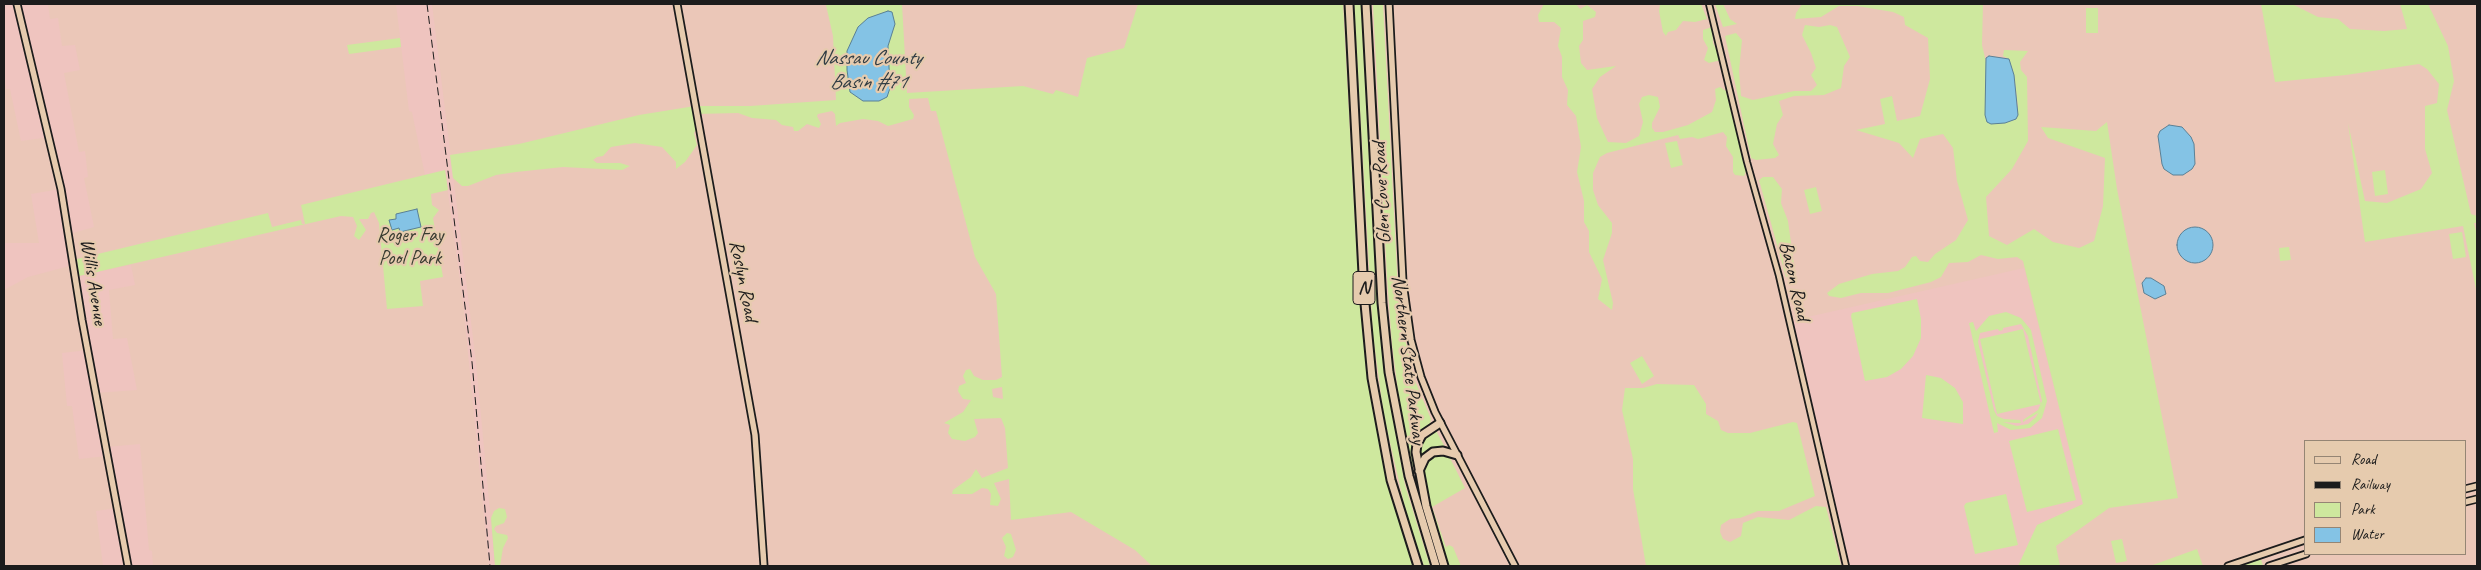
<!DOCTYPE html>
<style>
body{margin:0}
#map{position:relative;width:2481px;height:570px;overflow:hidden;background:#ebc7b8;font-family:Caveat,sans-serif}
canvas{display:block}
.frame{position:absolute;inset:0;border:5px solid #1c1c1c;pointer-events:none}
.legend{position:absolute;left:2304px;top:440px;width:162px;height:115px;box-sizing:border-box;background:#e6cbae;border:1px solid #958574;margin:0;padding:6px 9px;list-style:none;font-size:15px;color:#1c1c1c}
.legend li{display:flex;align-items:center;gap:10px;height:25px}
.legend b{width:25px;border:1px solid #958574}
</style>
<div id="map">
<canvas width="2481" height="570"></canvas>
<div class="frame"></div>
<ul class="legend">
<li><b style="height:6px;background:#e6cbae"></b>Road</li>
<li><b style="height:6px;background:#1c1c1c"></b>Railway</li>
<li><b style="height:14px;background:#cee89e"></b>Park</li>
<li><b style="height:14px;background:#84c3e5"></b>Water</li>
</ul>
</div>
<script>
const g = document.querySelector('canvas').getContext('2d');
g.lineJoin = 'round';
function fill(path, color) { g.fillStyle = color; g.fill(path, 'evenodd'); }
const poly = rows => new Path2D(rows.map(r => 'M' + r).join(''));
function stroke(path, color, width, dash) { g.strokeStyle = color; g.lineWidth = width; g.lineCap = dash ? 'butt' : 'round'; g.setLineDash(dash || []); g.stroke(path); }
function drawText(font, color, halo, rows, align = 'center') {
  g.font = font + ' Caveat,sans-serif'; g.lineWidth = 4.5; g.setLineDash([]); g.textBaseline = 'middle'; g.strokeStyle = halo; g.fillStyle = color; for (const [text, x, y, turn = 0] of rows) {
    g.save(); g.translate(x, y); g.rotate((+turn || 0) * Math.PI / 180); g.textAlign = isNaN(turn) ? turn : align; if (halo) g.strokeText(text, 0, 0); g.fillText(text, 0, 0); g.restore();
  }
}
fill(poly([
 [4,4,48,4,50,19,58,18,62,46,75,45,80,70,64,73,79,152,85,151,88,177,84,178,94,227,73,233,79,276,131,265,135,285,109,290,113,339,127,338,137,390,96,393,106,447,140,444,149,550,152,551,153,566,103,566,96,511,117,508,107,456,79,459,72,406,67,406,62,353,88,350,73,265,28,277,4,290,4,243,39,243,31,194,60,189,49,137,21,141,10,89,6,89,4,76],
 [396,4,432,4,476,362,495,566,489,566,463,302,445,171,425,175,412,112,409,111],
 [2024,268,2083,504,2037,525,2018,566,1845,566,1790,321]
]), '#efc4bf');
fill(poly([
 [902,4,907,93,1023,86,1053,94,1056,90,1078,97,1087,58,1124,48,1138,4,1343,4,1357,261,1366,369,1387,482,1413,566,1152,566,1135,550,1071,512,1011,520,1009,479,994,483,1001,499,998,506,990,505,991,494,988,489,982,488,972,494,952,494,953,490,971,477,976,469,982,478,1008,468,1005,428,1001,418,974,419,978,433,975,437,965,441,952,439,948,433,950,425,944,423,963,412,971,400,963,399,958,391,959,386,966,383,963,376,966,370,970,369,974,376,983,380,996,380,1002,377,996,294,975,257,936,111,931,111,928,98,909,99,909,107,914,115,913,119,888,126,878,121,863,119,840,123,836,126,835,114,832,111,818,114,817,116,821,124,819,128,807,124,798,131,794,131,793,127,782,125,776,120,752,118,738,113,696,114,698,126,694,133,697,145,685,162,676,169,676,162,662,147,635,143,611,147,603,156,597,157,593,160,597,163,620,163,630,166,622,170,563,167,516,172,496,175,468,186,462,186,453,178,450,155,519,144,639,115,695,106,750,106,836,100,833,36,826,5],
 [1002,387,1003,399,993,397,992,389],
 [1354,4,1361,4,1376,287,1384,371,1405,485,1430,566,1424,566,1408,521,1384,416,1373,335],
 [1373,4,1383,4,1399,310,1413,376,1431,419,1430,424,1422,430,1414,440,1415,466,1412,467,1402,422,1392,344,1387,277],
 [1544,4,1576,4,1580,9,1587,5,1596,12,1595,17,1583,21,1583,40,1579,46,1581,63,1587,70,1616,66,1600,77,1592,89,1597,118,1608,142,1626,143,1639,136,1643,122,1639,104,1642,97,1649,95,1658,97,1660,107,1652,123,1652,128,1655,132,1663,132,1688,125,1712,112,1716,100,1715,89,1720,87,1726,91,1746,171,1744,176,1735,175,1733,172,1733,157,1726,146,1727,137,1723,132,1698,139,1692,137,1680,139,1678,135,1607,153,1600,157,1593,173,1593,190,1598,205,1612,223,1612,233,1603,260,1613,303,1612,310,1598,299,1602,279,1589,252,1589,231,1584,222,1584,201,1577,172,1581,147,1576,116,1567,105,1568,90,1562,77,1562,57,1558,46,1561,28,1554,22,1539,22,1538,15],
 [1660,4,1701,4,1707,19,1695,22,1683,21,1676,30,1668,32,1666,36,1663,32,1659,11],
 [1715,4,1723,4,1730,19,1737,24,1723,27],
 [1802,4,1983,4,1982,45,1987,66,1986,100,2005,123,2016,119,2018,107,2014,75,2009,59,2003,56,2004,50,2028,51,2020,62,2021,70,2027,77,2028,141,2012,169,1986,197,1989,236,2007,245,2034,229,2053,242,2079,248,2094,241,2103,206,2105,158,2048,138,2041,127,2096,131,2107,122,2117,189,2178,498,2109,508,2056,546,2060,566,2018,566,2037,525,2083,504,2023,261,2017,257,1998,259,1981,255,1968,262,1949,263,1941,277,1931,282,1888,293,1861,293,1841,298,1829,296,1827,293,1839,284,1872,274,1898,271,1905,267,1912,257,1916,256,1920,261,1928,262,1935,254,1956,240,1968,220,1957,181,1953,148,1943,134,1920,139,1913,158,1899,143,1856,130,1885,124,1880,99,1892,96,1897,121,1920,116,1930,79,1928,38,1905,25,1904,17,1893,12,1857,6,1839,6,1821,17,1795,19,1796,13],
 [2261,4,2292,4,2318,17,2338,19,2350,29,2384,31,2407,29,2400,4,2428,4,2448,46,2454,81,2447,110,2471,214,2477,216,2477,223,2474,223,2477,235,2477,294,2463,226,2365,242,2348,123,2365,201,2387,203,2421,189,2432,173,2425,149,2425,106,2437,103,2439,84,2427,69,2419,64,2346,75,2275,82],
 [2086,8,2098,8,2098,33,2086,33],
 [1805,25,1819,27,1830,25,1837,27,1850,57,1844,66,1841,88,1824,95,1794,96,1779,101,1783,115,1777,124,1773,144,1779,155,1775,158,1756,160,1751,158,1725,36,1736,33,1742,40,1739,71,1741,96,1753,100,1794,91,1811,91,1817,85,1811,75,1816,68,1811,53,1802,35],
 [1712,27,1713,43,1721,60,1709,63,1704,60,1708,48,1703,39,1703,30],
 [400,38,401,47,349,54,347,45],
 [1677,141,1683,165,1671,168,1665,143],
 [445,170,448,190,431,194,432,205,439,210,433,218,443,277,420,281,423,306,387,309,379,223,374,212,371,213,368,219,359,219,366,230,359,240,354,236,357,226,353,217,341,216,79,276,77,259,268,213,272,227,301,220,302,224,305,224,301,205],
 [2385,170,2388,194,2375,196,2372,172],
 [1763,177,1773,177,1782,189,1781,203,1788,221,1795,272,1786,277,1759,180],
 [1816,187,1822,211,1810,214,1804,190],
 [2462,232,2466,257,2453,259,2449,234],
 [2289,247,2291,260,2280,261,2279,248],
 [1917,299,1921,319,1921,338,1913,356,1901,369,1887,377,1865,381,1851,316,1852,313],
 [2006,312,2021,318,2031,330,2047,401,2042,418,2030,428,2011,430,1997,423,1998,432,1994,433,1969,323,1973,322,1976,331,1989,316],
 [2021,324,2028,336,2042,401,2038,410,2023,420,2023,422,2038,413,2036,417,2028,424,2017,426,2003,422,2017,423,2021,423,2020,420,2004,419,1997,416,1994,410,1978,342,1980,333,1998,329,1999,331,2003,330,2003,328],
 [2023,329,2041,404,1997,414,1980,339],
 [1642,356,1654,376,1642,384,1630,363],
 [1926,375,1941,378,1955,388,1963,402,1963,424,1922,418],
 [1657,384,1694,385,1706,404,1706,414,1718,421,1721,430,1728,433,1750,433,1793,422,1797,423,1815,496,1779,511,1758,511,1740,518,1730,519,1721,525,1720,532,1723,539,1730,542,1741,536,1743,523,1758,517,1789,520,1816,506,1826,507,1841,566,1646,566,1633,489,1633,459,1622,410,1625,388,1643,388],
 [1435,429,1445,447,1428,451,1422,456,1418,455,1421,440],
 [2058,429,2076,500,2027,512,2009,441],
 [1442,454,1449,456,1465,488,1432,507,1446,547,1449,545,1453,547,1461,566,1447,566,1431,512,1422,471,1428,459,1434,455],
 [2006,494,2018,545,1975,554,1964,506,1966,503],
 [499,508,505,509,507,517,504,523,496,526,494,529,497,533,507,535,508,538,503,548,500,566,495,566,491,518,494,511],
 [1007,533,1011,534,1016,550,1013,557,1008,559,1004,556,1006,547,1002,538],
 [2122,539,2127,561,2116,563,2111,541],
 [2197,549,2203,566,2150,566],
 [2260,556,2263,566,2228,566]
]), '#cee89e');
const water = poly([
 [888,11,892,12,895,24,888,46,890,88,887,97,879,101,863,101,850,92,847,70,847,51,858,27,868,18,888,11],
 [1989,56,2009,59,2014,75,2018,115,2016,119,2005,123,1991,124,1987,122,1985,115,1986,58,1989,56],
 [2169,125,2182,127,2191,137,2194,144,2195,164,2192,169,2183,175,2173,175,2164,169,2162,164,2158,136,2160,131,2169,125],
 [417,209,421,227,400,232,399,228,392,230,389,220,396,219,396,214,417,209],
 '2177 245a18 18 0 1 1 36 0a18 18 0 1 1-36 0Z',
 [2146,278,2151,278,2164,286,2166,294,2155,299,2144,293,2142,283,2146,278]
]);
fill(water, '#84c3e5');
stroke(water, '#5a8095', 1);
const minor = poly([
 [1709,4,1747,162,1779,276,1846,566]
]);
const major = poly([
 [17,4,61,189,82,320,128,566],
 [677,4,755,435,764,566],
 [1389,4,1403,283,1411,340,1421,377,1435,412,1515,566],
 [2465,489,2477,486],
 [2465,502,2477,499],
 [2228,566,2305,540],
 [2269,566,2306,554]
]);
const highway = poly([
 [1349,4,1364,293,1372,378,1391,480,1418,566],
 [1366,4,1382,303,1389,372,1409,476,1436,566],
 [1440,423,1422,435,1417,444,1416,452,1426,506,1444,566],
 [1419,471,1425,458,1433,452,1443,451,1457,455]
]);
stroke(minor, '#1c1c1c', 8);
stroke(major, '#1c1c1c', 9);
stroke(highway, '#1c1c1c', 11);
stroke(minor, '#e6cbae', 4.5);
stroke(major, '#e6cbae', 5.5);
stroke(highway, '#e6cbae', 7);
stroke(poly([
 [427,4,472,362,490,566]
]), '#1c1c1c', 1, [8, 4]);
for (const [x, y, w] of [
 [1364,288,22]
]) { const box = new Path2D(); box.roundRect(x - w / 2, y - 16.5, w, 33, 4); g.fillStyle = '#e6cbae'; g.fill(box); stroke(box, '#1c1c1c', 1); }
drawText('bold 19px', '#1c1c1c', null, [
 ["N",1364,288]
]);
drawText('20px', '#1c1c1c', '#e6cbae', [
 ["Glen Cove Road",1382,193,-93],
 ["Roslyn Road",743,281,79],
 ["Bacon Road",1794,281,77],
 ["Willis Avenue",93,282,81],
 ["Northern State Parkway",1408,360,83]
]);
drawText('20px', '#373b30', '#e6cbae', [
 ["Roger Fay",410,236],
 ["Pool Park",410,259]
]);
drawText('italic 21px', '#313d44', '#e6cbae', [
 ["Nassau County",868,58],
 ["Basin #71",868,82]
]);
</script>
